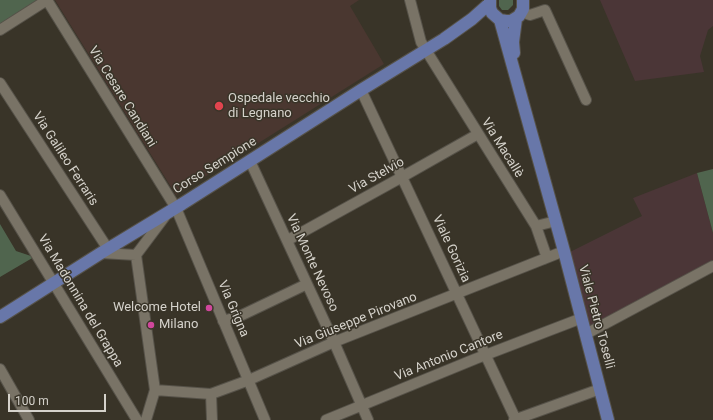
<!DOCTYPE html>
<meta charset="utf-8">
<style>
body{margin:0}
#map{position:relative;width:713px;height:420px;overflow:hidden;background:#393428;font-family:Roboto,sans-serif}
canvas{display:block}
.scale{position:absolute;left:8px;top:394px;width:98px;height:18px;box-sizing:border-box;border:2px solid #d5d2cb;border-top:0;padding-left:5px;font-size:12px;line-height:14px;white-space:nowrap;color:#d5d2cb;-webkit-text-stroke:3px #393428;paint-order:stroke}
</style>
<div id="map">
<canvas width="713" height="420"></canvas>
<div class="scale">100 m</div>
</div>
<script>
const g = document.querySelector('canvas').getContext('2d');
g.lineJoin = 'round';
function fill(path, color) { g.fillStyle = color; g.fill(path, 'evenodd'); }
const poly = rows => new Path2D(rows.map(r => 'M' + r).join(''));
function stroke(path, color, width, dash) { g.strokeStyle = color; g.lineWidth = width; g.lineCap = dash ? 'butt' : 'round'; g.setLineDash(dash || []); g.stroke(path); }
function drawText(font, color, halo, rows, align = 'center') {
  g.font = font + ' Roboto,sans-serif'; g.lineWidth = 3; g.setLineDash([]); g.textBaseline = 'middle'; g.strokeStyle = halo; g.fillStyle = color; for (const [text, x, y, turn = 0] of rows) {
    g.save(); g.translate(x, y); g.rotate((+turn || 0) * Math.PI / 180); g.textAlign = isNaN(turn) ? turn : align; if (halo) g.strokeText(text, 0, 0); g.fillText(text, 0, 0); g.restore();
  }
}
fill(poly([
 [600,0,713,0,713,26,708,30,700,56,704,72,635,81],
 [697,173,713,233,713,264,587,333,566,254,642,216,633,198]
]), '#4b3637');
fill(poly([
 [55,0,359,0,350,6,384,64,176,195]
]), '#4a3730');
fill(poly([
 [0,0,38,0,0,24],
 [499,0,513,0,513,5,508,10,502,10,499,6],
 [713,169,713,233,697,173],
 [0,224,16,251,34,257,0,277]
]), '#50654e');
const minor = poly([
 [47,0,176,208,265,420],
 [410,0,421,42,426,50],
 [522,12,530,15,545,10,586,100],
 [0,30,47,0],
 [429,55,536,226,546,255,544,259],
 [0,83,108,249],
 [361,90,516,420],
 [250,161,334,342,368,420],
 [0,195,137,420],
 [536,226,556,221],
 [288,240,402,177,478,134],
 [101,253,136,255],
 [223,321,240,316,307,284],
 [586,334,713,266],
 [0,369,29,420],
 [155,390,211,394,249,380,334,342,564,251],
 [211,394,212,420],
 [146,420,155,390,136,255,166,215],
 [326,420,475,359,582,318],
 [514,420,600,389]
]);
const major = poly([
 [490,0,490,8,492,13,500,20,506,21,511,21,519,16,523,9,523,0],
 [500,20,564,251,608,420],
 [514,53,513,42,516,19],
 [0,317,101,253,182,204,361,90,444,39,472,19,490,3]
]);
stroke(minor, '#565249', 12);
stroke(major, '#565249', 14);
stroke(minor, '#797366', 10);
stroke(major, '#6877a9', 12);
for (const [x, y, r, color] of [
 [219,106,5,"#e0444e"],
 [209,308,4,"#d1479c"],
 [151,325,4,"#d1479c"]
]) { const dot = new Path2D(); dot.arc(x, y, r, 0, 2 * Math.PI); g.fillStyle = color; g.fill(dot); stroke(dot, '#393428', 1.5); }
drawText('13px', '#d5d2cb', '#393428', [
 ["Via Cesare Candiani",122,97,58],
 ["Via Macallè",502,148,58],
 ["Via Galileo Ferraris",65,159,57],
 ["Corso Sempione",215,166,-32],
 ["Via Stelvio",377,176,-29],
 ["Viale Gorizia",451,249,65],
 ["Via Monte Nevoso",312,263,65],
 ["Via Madonnina del Grappa",80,301,59],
 ["Via Grigna",233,309,67],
 ["Viale Pietro Toselli",596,317,75],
 ["Via Giuseppe Pirovano",356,321,-22],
 ["Via Antonio Cantore",449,356,-22]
]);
drawText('13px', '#d5d2cb', '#393428', [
 ["Ospedale vecchio",228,99],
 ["di Legnano",228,114],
 ["Welcome Hotel",201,308,"right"],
 ["Milano",159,325]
], 'left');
</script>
